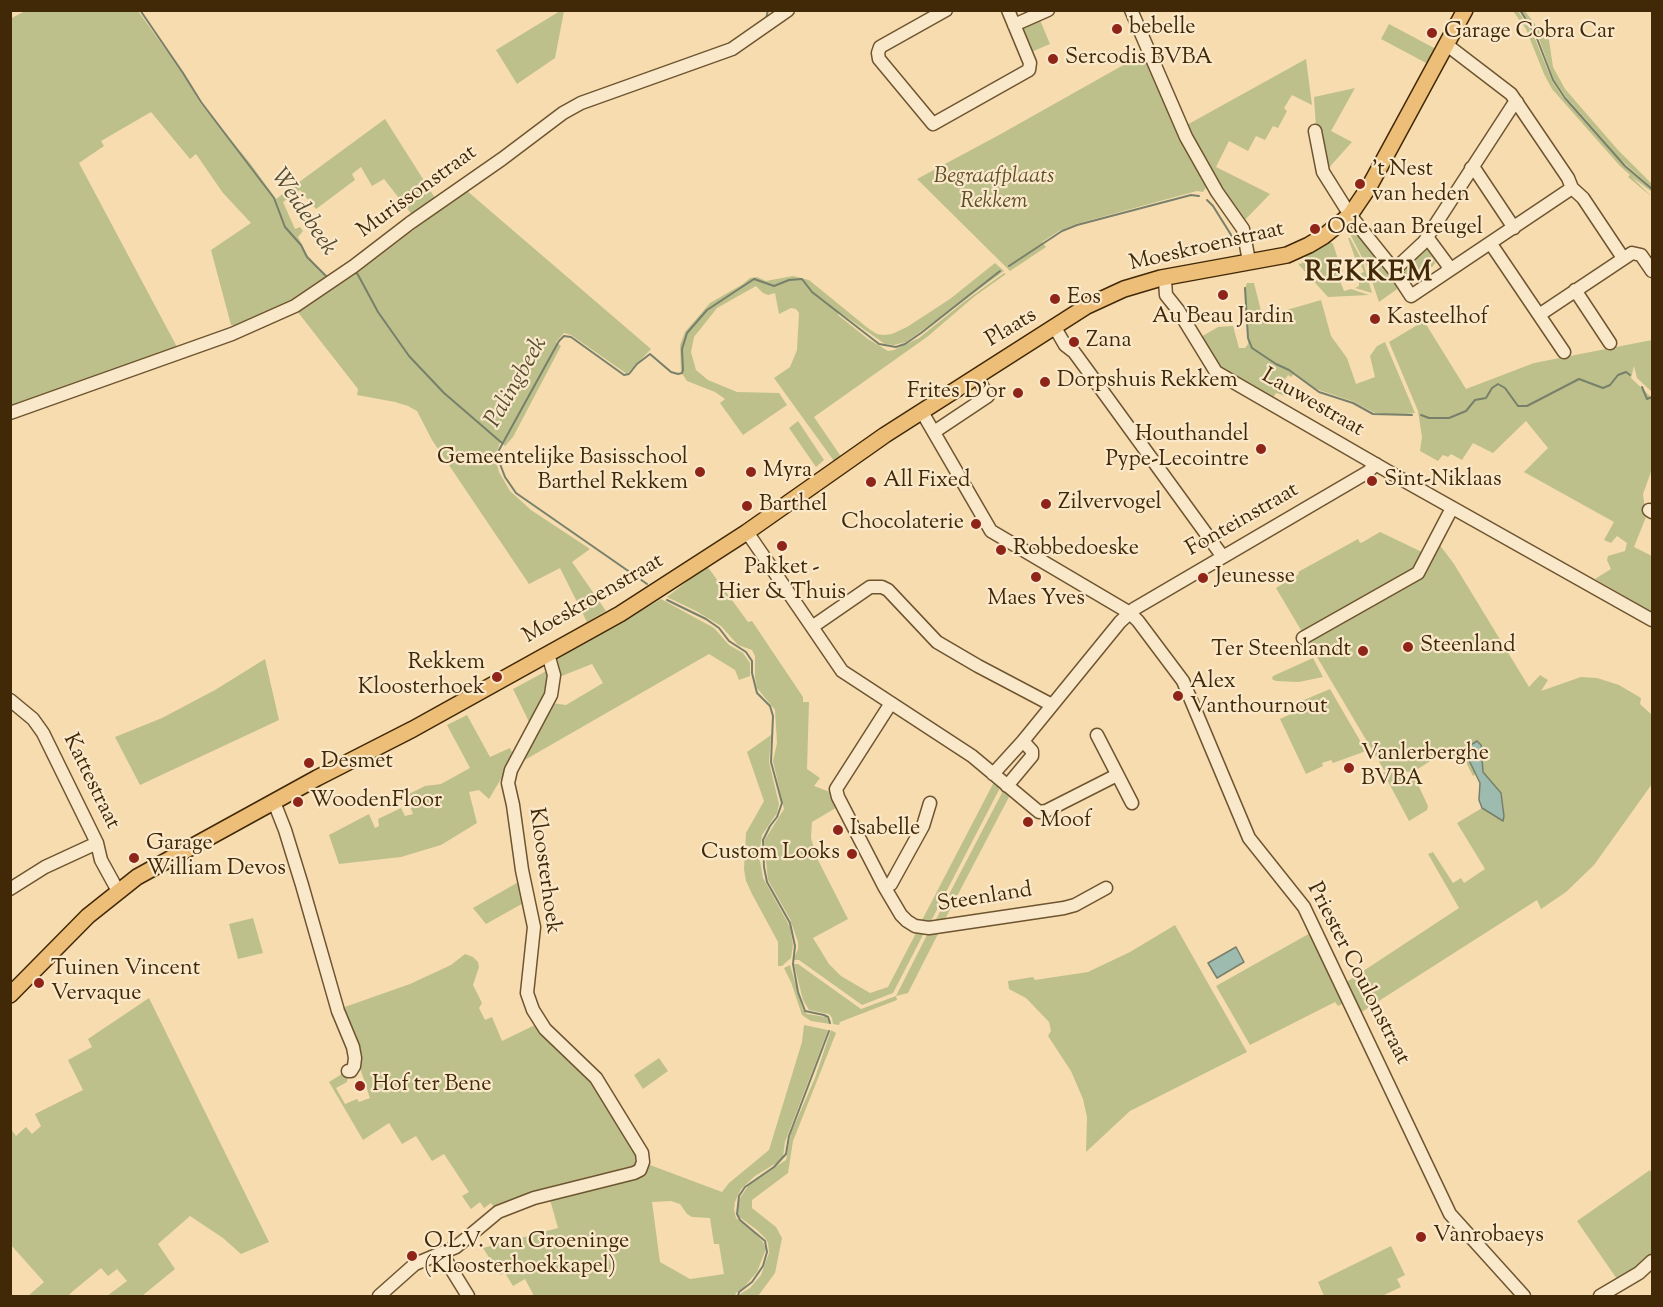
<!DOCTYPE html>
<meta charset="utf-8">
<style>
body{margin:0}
#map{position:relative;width:1663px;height:1307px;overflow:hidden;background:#f7dcaf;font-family:"Sorts Mill Goudy",serif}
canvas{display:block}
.frame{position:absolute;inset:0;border:12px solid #412806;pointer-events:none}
</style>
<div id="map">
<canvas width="1663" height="1307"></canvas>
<div class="frame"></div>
</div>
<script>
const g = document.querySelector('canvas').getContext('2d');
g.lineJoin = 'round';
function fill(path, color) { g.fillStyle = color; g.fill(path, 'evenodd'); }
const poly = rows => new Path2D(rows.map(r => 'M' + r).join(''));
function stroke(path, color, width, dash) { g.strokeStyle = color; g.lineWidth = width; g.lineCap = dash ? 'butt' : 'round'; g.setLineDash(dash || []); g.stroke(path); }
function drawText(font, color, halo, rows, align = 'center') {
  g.font = font + ' "Sorts Mill Goudy",serif'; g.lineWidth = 4.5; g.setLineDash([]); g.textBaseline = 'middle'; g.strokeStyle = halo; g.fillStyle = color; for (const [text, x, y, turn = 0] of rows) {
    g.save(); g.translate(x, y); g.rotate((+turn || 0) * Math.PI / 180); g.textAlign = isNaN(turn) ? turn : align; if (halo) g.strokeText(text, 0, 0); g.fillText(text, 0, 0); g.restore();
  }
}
fill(poly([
 [25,11,138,11,184,75,200,103,250,163,276,199,385,119,435,198,413,216,384,179,372,186,361,167,352,174,355,180,316,209,300,190,283,202,295,229,300,227,303,231,298,237,307,255,329,279,292,300,237,325,231,325,211,250,251,223,223,193,196,154,190,159,151,112,101,141,104,146,79,163,177,347,11,407,10,19],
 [560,11,564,11,555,58,517,84,496,50],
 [1513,11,1518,11,1533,34,1552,81,1562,96,1624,166,1652,190,1652,192,1632,177,1652,197,1628,177,1630,175,1620,166,1552,89,1544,74,1526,29],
 [1521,11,1525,11,1543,35,1549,40,1553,67,1565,89,1618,150,1652,184,1652,188,1620,159,1567,98,1554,80,1538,36],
 [1040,20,1050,44,1029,53,1019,30],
 [1389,24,1436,49,1428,64,1381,39],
 [1143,54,1179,130,1208,184,1203,192,1197,191,1182,195,1076,224,1059,231,1042,242,1046,247,1010,271,917,179,999,135],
 [1306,59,1312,105,1292,95,1284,108,1287,111,1278,128,1273,126,1265,140,1256,136,1248,151,1229,141,1216,167,1270,194,1242,223,1216,182,1185,126],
 [1355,88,1331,131,1352,142,1326,171,1316,128,1314,97],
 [466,190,651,349,627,374,571,335,564,333,556,342,561,346,513,437,505,446,500,442,495,458,499,472,510,491,531,510,590,549,572,562,606,611,587,622,560,568,529,584,432,440,417,411,408,406,395,402,357,395,358,389,297,311,357,273],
 [1354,229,1400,287,1379,302,1368,269,1350,234],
 [1348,238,1350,238,1363,262,1372,293,1355,288,1359,286,1359,274,1364,272,1361,265,1358,266],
 [1330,242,1333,244,1338,259,1335,261,1336,266,1340,265,1343,271,1340,273,1343,279,1340,281,1344,291,1351,289,1369,295,1328,297,1299,265,1298,263,1301,264,1306,256],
 [1424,246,1430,247,1438,261,1436,263,1429,253,1435,263,1433,266,1410,281,1404,273,1404,269],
 [995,263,1004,271,906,342,894,345,885,344,839,312,838,315,868,339,888,351,894,350,919,338,965,301,1004,273,1006,274,975,296,927,337,814,417,842,458,834,461,774,378,790,367,797,350,799,313,796,309,791,308,779,314,775,293,768,295,763,293,756,286,717,308,694,337,691,352,696,370,708,380,737,392,779,393,787,405,743,435,720,403,725,399,715,392,687,381,681,372,680,345,685,332,710,303,743,284,750,278,757,277,766,281,793,276,809,280,869,329,877,334,884,335,892,334,907,327,950,299],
 [1247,283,1254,283,1264,323,1281,318,1280,312,1321,300,1331,336,1347,358,1356,384,1375,377,1370,356,1377,346,1385,342,1415,413,1394,415,1375,413,1352,401,1313,388,1295,373,1291,377,1288,375,1284,381,1291,386,1286,396,1276,393,1272,400,1222,371,1201,337,1218,327,1233,326,1239,348,1245,348,1248,344,1245,288],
 [1424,321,1466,389,1534,363,1652,340,1652,392,1637,378,1634,366,1631,378,1652,398,1652,469,1643,494,1646,517,1634,547,1652,556,1652,612,1595,579,1611,569,1607,560,1608,556,1625,551,1627,543,1617,536,1611,543,1604,540,1614,522,1524,472,1548,448,1526,421,1493,453,1473,443,1462,460,1451,454,1448,457,1443,455,1438,461,1420,451,1422,437,1418,411,1389,342],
 [798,421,824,460,816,467,789,428],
 [1380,532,1422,552,1439,544,1454,564,1529,687,1540,675,1548,680,1541,691,1581,677,1597,678,1619,685,1641,698,1640,704,1652,715,1652,784,1594,865,1566,892,1541,909,1537,900,1360,1013,1345,983,1459,908,1428,854,1433,852,1453,883,1461,878,1464,883,1485,869,1457,823,1482,808,1503,820,1501,793,1483,772,1481,747,1466,750,1467,756,1476,774,1473,776,1462,754,1451,758,1446,751,1413,772,1384,770,1276,588,1299,574,1298,572,1358,539,1360,543,1363,542],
 [707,566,748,622,752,621,803,697,803,702,809,702,807,769,820,778,814,786,830,792,839,806,812,822,811,838,817,858,848,919,813,938,829,964,841,976,870,993,888,987,916,933,924,933,893,993,862,1005,799,960,793,960,798,949,798,942,790,919,768,880,764,841,784,809,773,761,777,743,775,710,757,688,755,677,755,656,752,650,738,645,721,626,696,611,667,597],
 [661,599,714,628,729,645,743,653,750,663,750,676,739,680,735,670,709,654,516,765,552,703,566,705,603,683,592,664,559,677,555,660],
 [1313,658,1323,677,1299,682,1276,681,1272,679,1273,676],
 [265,659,279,720,140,785,115,737,162,718,215,690],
 [550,669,550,687,531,726,513,689],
 [1330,689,1366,751,1333,763,1331,760,1322,763,1323,766,1306,774,1280,719,1300,710,1297,703],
 [467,715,490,757,510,748,514,757,489,799,479,790,469,792,477,823,441,845,401,857,339,864,329,835,369,814,375,828,379,826,378,819,401,808,405,816,413,814,409,804,413,802,409,794,425,786,441,784,470,768,447,725],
 [771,735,769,762,779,804,777,813,762,835,759,855,763,878,790,927,793,945,791,958,782,966,778,966,778,942,752,894,746,881,744,869,746,833,764,801,747,752],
 [1383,772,1396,773,1416,780,1428,806,1427,810,1409,821],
 [995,780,1001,786,929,925,920,924],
 [1004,789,1010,795,943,923,933,925],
 [522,880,527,901,486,924,473,908],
 [253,918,263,953,238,959,229,924],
 [1175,925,1247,1052,1130,1111,1086,1152,1087,1117,1083,1099,1071,1071,1048,1036,1051,1031,1049,1022,1026,998,1009,989,1008,981,1033,977,1035,980,1088,972,1130,952],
 [939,932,908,993,896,996,897,1000,840,1022,839,1025,833,1024,832,1018,829,1014,809,1010,803,1000,794,964,798,964,861,1009,896,996,928,933],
 [1312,932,1346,1002,1338,1006,1335,1002,1250,1045,1216,986],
 [465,954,473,957,478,962,479,967,473,985,482,1003,479,1008,485,1020,492,1017,502,1041,537,1024,592,1080,635,1147,638,1166,496,1210,491,1203,484,1208,480,1202,471,1209,462,1196,469,1192,444,1154,432,1161,416,1136,402,1144,389,1123,363,1140,329,1082,345,1072,348,1077,347,1082,336,1088,345,1104,357,1099,359,1102,370,1098,361,1071,357,1065,339,1009,410,984,451,965],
 [790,965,803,1010,807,1014,826,1017,830,1024,811,1021,802,1015,791,982,784,968],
 [149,998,269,1242,241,1254,223,1238,190,1216,158,1244,175,1269,142,1296,107,1296,127,1281,117,1269,108,1276,101,1268,73,1291,68,1296,28,1296,44,1282,11,1245,11,1129,16,1136,26,1127,32,1134,41,1126,35,1114,83,1090,68,1060,92,1047,88,1039],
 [804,1025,828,1030,785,1142,783,1157,778,1162,755,1176,741,1189,735,1202,734,1209,736,1218,753,1231,763,1242,766,1249,757,1272,744,1287,736,1293,735,1296,534,1296,525,1279,513,1286,505,1273,500,1275,483,1248,558,1228,549,1196,632,1176,644,1175,650,1165,722,1192,729,1183,769,1150,802,1042],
 [671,1201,680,1204,687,1214,692,1217,710,1218,714,1244,719,1244,724,1274,690,1279,660,1262,652,1202],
 [831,1030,836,1033,793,1141,788,1173,752,1200,752,1208,776,1227,782,1238,775,1273,758,1296,740,1296,740,1294,750,1288,761,1275,769,1253,768,1243,765,1238,757,1230,738,1216,738,1201,750,1183,786,1160,791,1133,815,1078],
 [659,1058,668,1071,643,1089,634,1075],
 [1650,1170,1652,1174,1652,1257,1619,1282,1577,1221],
 [1391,1246,1405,1275,1397,1279,1401,1287,1382,1296,1324,1296,1318,1282]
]), '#bdc08a');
const water = poly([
 [1477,741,1481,745,1483,772,1501,793,1504,816,1503,821,1482,808,1479,800,1480,783,1467,756,1466,750,1469,746,1477,741],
 [1236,947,1244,962,1217,978,1208,963,1236,947]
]);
fill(water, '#9dbbae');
stroke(water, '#78806b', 1.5);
stroke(poly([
 [140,10,183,73,201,102,274,198,285,227,301,245,307,257,329,279],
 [1520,10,1536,36,1553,80,1565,98,1625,166,1652,189],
 [766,19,768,10],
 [1207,200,1213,206,1238,246],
 [1009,266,1062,231,1077,225,1191,195,1199,196],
 [352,274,357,273,378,312,409,356,444,393,502,443],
 [1245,288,1248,338,1252,348,1276,364,1289,370,1319,392,1353,403,1373,414,1412,415],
 [1642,387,1647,399,1652,397],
 [1421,415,1429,418,1449,418,1466,411,1475,400,1486,398,1492,388,1498,384,1505,388,1518,406,1527,406,1579,379,1603,388,1610,385,1618,375,1626,372,1630,375],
 [647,584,516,493,505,477,500,464,499,450,559,341,564,336,571,337,624,375,629,374,637,364,650,354,671,372,678,374,682,373,683,370,682,349,687,333,707,310,754,279,774,286,789,280,802,279,812,292,879,344,896,347,905,344,921,333,1000,271],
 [667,600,706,619,719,628,729,641,746,652,752,661,752,673,757,693,770,706,773,716,771,762,782,803,777,817,770,826,763,840,764,867,767,882,790,923,795,946,793,964,798,992,805,1011,824,1015,828,1017,830,1023],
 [738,1296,739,1292,752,1282,763,1266,767,1252,765,1241,740,1220,737,1214,739,1196,745,1187,774,1167,786,1154,789,1136,829,1031]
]), '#78806b', 2);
const minor = poly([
 [946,10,880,47,878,53,879,59,933,124,1029,70,1030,63,1008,10],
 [1131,10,1186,137,1217,192,1243,229,1249,261],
 [1014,25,1048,10],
 [1447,45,1511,94,1568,178,1572,188],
 [1315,131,1323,172,1350,215,1394,270,1411,296,1572,188],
 [1471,168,1476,171,1514,228],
 [1572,188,1583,198,1623,258],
 [1427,237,1447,264,1449,270],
 [1491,244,1564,352],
 [1394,270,1424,242,1513,105,1517,102],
 [1165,281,1166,295,1178,310,1216,372,1403,480,1652,620],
 [1575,290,1610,343],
 [1539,315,1632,253,1641,255,1652,271],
 [1054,326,1065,345,1074,352,1085,367,1223,557],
 [922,412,991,531,1130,613,1138,621,1183,681,1249,838,1304,907,1450,1214,1524,1296],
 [10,413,232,334,295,306,354,266,410,223,502,159,563,113,581,103,732,49,788,10],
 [934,432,988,396,977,377],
 [1649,510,1652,512],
 [747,532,812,627,870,587,882,587,888,590,937,642,978,666,1052,705],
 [812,627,842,671,972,756,1039,812,1046,811,1117,775],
 [1303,638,1418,573,1452,508],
 [10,700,33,719,43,733,97,843,101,860,118,891],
 [891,703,836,789,838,797,885,888,901,915,907,921,915,926,929,928,1064,908,1075,905,1106,888],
 [1097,735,1132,803],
 [993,774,1023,741,1120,622,1134,609,1368,472,1376,464],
 [1007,786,1032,756,1032,751,1023,741],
 [274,802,285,830,302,885,338,1011,353,1047,355,1058,354,1066,351,1071,348,1071],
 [885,888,891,884,923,826,930,803],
 [10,889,45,867,97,843],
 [442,1254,468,1296],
 [379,1296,415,1264,456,1247,498,1212,534,1198,634,1173,640,1170,643,1162,642,1153,596,1078,545,1029,533,1010,527,993,534,927,522,870,513,805,508,783,511,770,551,695,554,675,548,654],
 [1600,1296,1639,1273,1652,1261]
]);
const major = poly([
 [10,995,88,916,137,877,317,778,413,729,620,614,747,532,885,435,1087,306,1124,289,1161,278,1287,255,1309,245,1324,236,1350,215,1369,187,1465,10]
]);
stroke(minor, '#6e5530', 15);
stroke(major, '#412806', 18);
stroke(minor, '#fae8cb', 12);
stroke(major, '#ecbe78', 15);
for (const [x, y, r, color] of [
 [1117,29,6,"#8f2418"],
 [1432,33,6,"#8f2418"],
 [1053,59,6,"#8f2418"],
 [1360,184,6,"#8f2418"],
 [1315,229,6,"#8f2418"],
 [1223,295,6,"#8f2418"],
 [1055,299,6,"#8f2418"],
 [1375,319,6,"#8f2418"],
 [1074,342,6,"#8f2418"],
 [1045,382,6,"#8f2418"],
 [1018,393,6,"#8f2418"],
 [1261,449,6,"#8f2418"],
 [700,472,6,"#8f2418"],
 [751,472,6,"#8f2418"],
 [1372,481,6,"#8f2418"],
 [871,482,6,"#8f2418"],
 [1046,504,6,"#8f2418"],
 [747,506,6,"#8f2418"],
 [976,524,6,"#8f2418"],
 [782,546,6,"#8f2418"],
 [1001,550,6,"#8f2418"],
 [1036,577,6,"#8f2418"],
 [1203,578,6,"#8f2418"],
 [1408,647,6,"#8f2418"],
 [1363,651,6,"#8f2418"],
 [497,677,6,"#8f2418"],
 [1178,696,6,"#8f2418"],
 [309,763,6,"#8f2418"],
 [1349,768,6,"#8f2418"],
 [298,802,6,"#8f2418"],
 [1028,822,6,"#8f2418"],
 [838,830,6,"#8f2418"],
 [852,854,6,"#8f2418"],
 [134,858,6,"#8f2418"],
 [39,983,6,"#8f2418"],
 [360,1086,6,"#8f2418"],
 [1421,1237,6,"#8f2418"],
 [412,1256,6,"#8f2418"]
]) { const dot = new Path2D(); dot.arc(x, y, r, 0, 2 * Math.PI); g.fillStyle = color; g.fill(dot); stroke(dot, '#fae8cb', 2); }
drawText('22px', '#412806', '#fae8cb', [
 ["bebelle",1129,29],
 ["Garage Cobra Car",1444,33],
 ["Sercodis BVBA",1065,59],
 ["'t Nest",1372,171],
 ["van heden",1372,196],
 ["Ode aan Breugel",1327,229],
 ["Eos",1067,299],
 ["Au Beau Jardin",1223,318,"center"],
 ["Kasteelhof",1387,319],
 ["Zana",1086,342],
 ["Dorpshuis Rekkem",1057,382],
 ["Frites D’or",1006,393,"right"],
 ["Houthandel",1249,436,"right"],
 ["Pype-Lecointre",1249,461,"right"],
 ["Gemeentelijke Basisschool",688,459,"right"],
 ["Barthel Rekkem",688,484,"right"],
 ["Myra",763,472],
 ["Sint-Niklaas",1384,481],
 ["All Fixed",883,482],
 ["Zilvervogel",1058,504],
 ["Barthel",759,506],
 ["Chocolaterie",964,524,"right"],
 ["Robbedoeske",1013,550],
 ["Pakket -",782,569,"center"],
 ["Hier & Thuis",782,594,"center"],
 ["Jeunesse",1215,578],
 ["Maes Yves",1036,600,"center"],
 ["Steenland",1420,647],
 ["Ter Steenlandt",1351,651,"right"],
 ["Rekkem",485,664,"right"],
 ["Kloosterhoek",485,689,"right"],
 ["Alex",1190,683],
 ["Vanthournout",1190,708],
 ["Vanlerberghe",1361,755],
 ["BVBA",1361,780],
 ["Desmet",321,763],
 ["WoodenFloor",310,802],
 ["Moof",1040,822],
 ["Isabelle",850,830],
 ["Garage",146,845],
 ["William Devos",146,870],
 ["Custom Looks",840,854,"right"],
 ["Tuinen Vincent",51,970],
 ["Vervaque",51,995],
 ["Hof ter Bene",372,1086],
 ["Vanrobaeys",1433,1237],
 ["O.L.V. van Groeninge",424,1243],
 ["(Kloosterhoekkapel)",424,1268]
], 'left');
drawText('italic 22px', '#604e27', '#fae8cb', [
 ["Begraafplaats",994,178],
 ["Rekkem",994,203]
]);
drawText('22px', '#412806', '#fae8cb', [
 ["Murissonstraat",418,193,-36],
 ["Moeskroenstraat",1207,248,-13],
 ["Plaats",1012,329,-31],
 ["Lauwestraat",1312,404,30],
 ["Fonteinstraat",1243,521,-30],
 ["Moeskroenstraat",594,600,-30],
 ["Kattestraat",90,782,64],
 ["Kloosterhoek",543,871,82],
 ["Steenland",985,899,-9],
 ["Priester Coulonstraat",1357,974,63]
]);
drawText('italic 24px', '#584d30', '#fae8cb', [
 ["Weidebeek",302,213,56],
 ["Palingbeek",518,383,-60]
]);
g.letterSpacing = '1.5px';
drawText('bold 28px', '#412806', '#fae8cb', [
 ["REKKEM",1369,275]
]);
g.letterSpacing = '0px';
</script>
